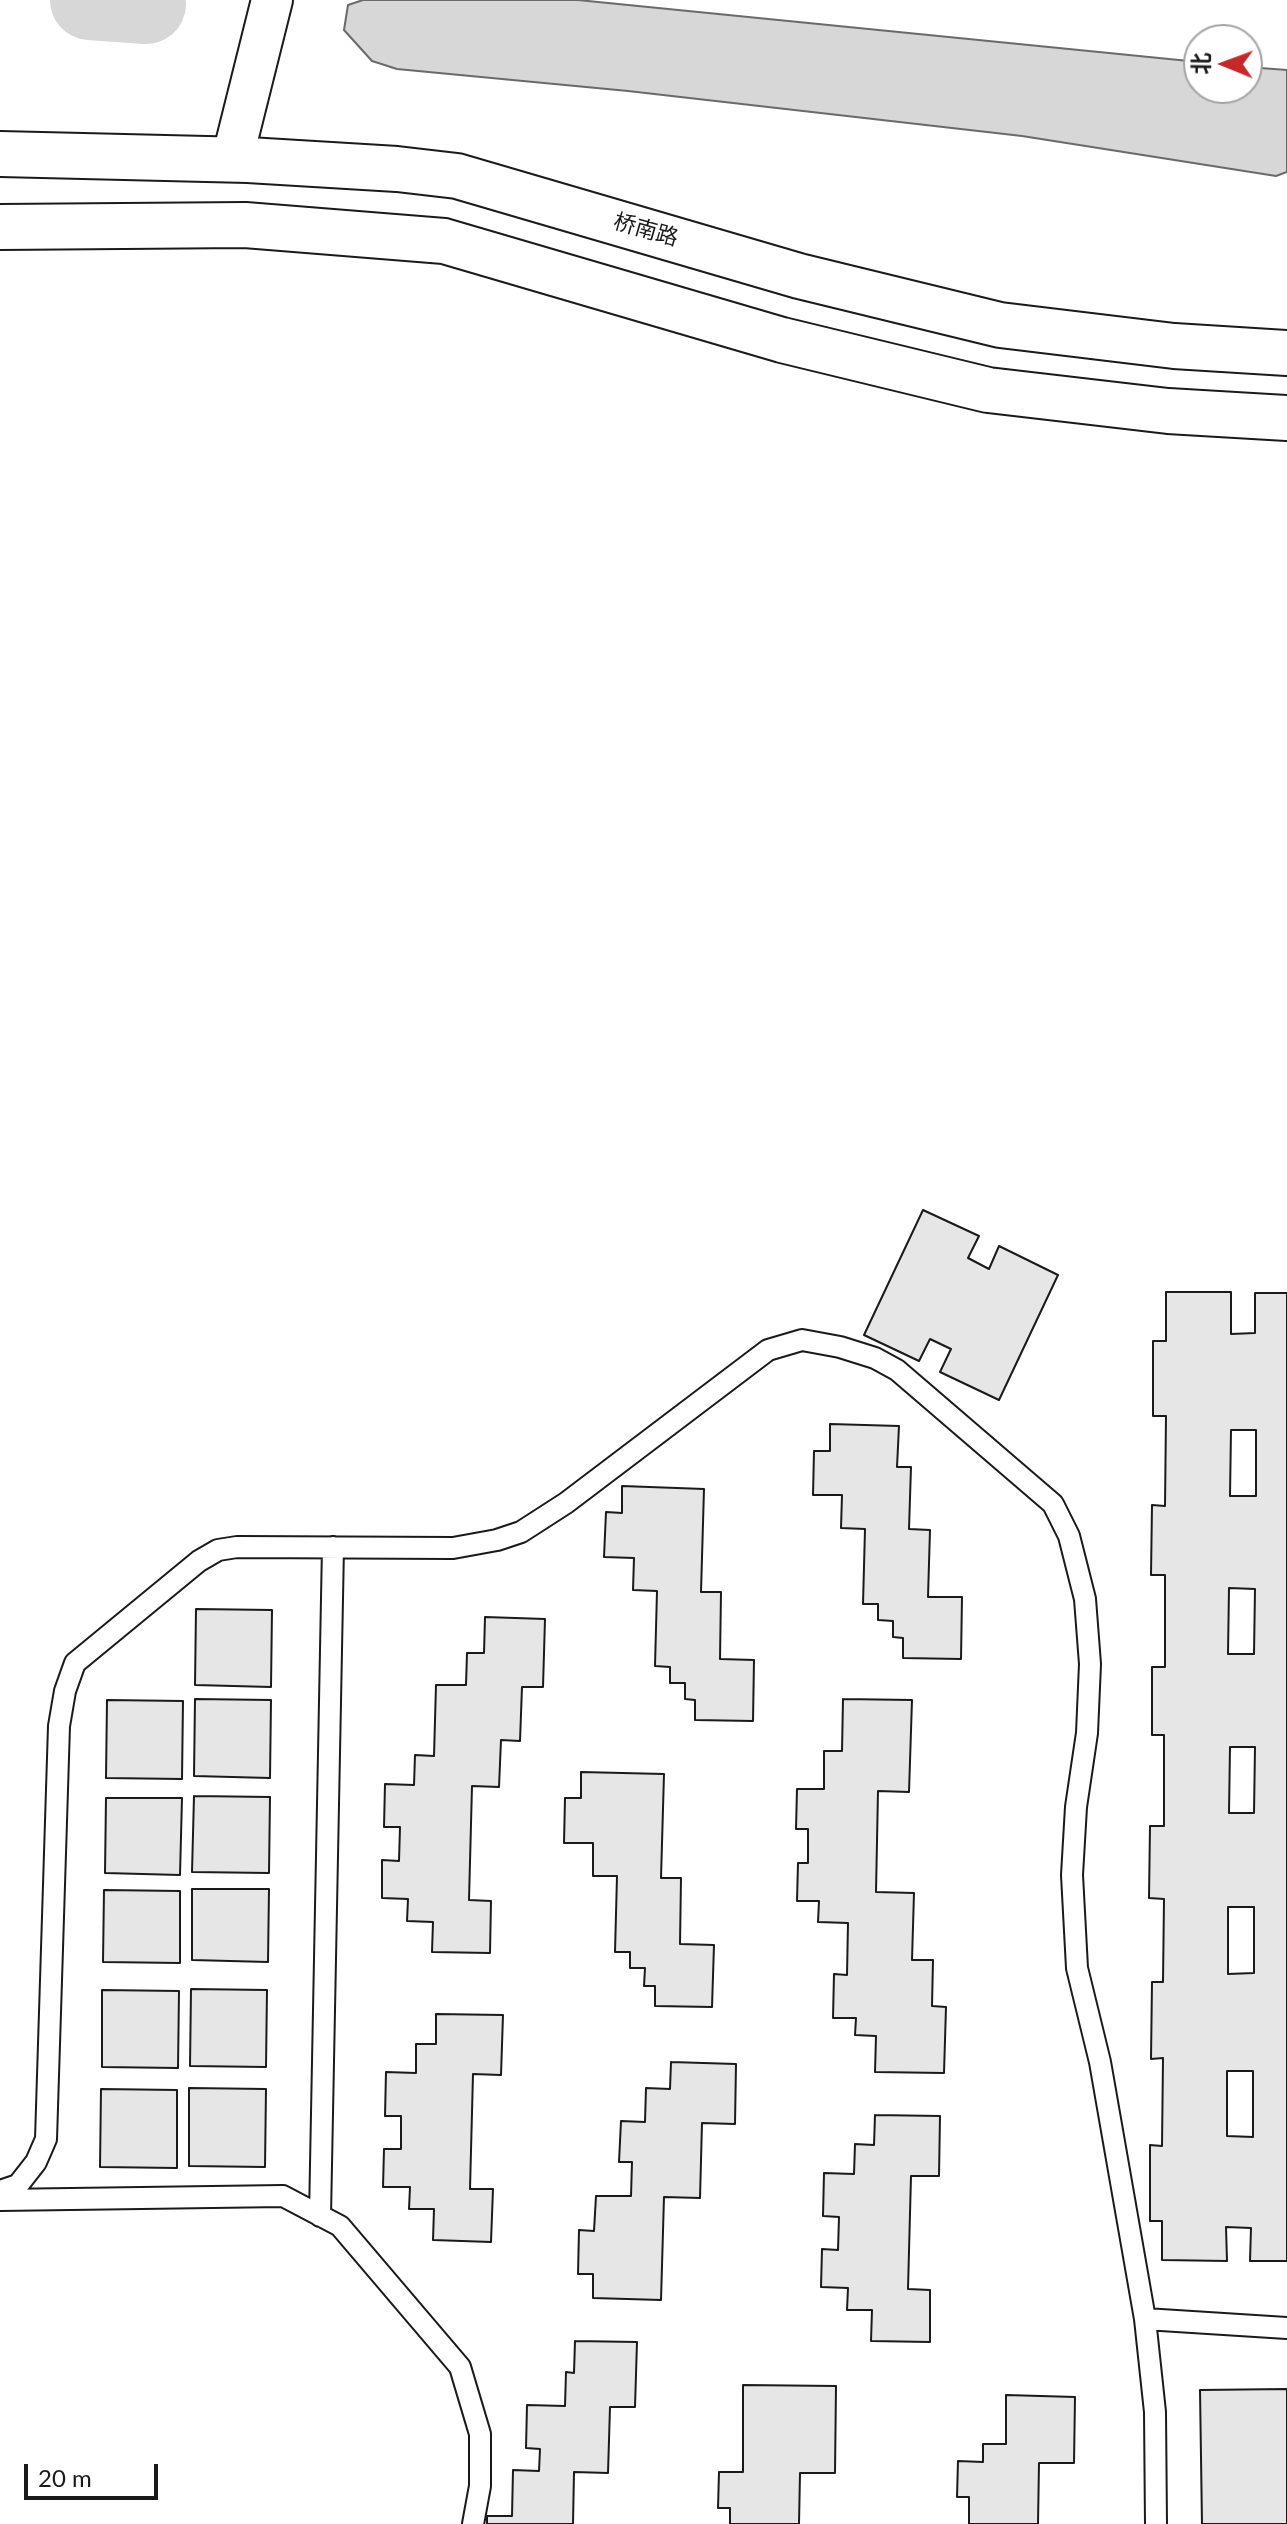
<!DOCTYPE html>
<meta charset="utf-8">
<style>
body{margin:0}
#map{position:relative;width:1287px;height:2524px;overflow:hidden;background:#fff;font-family:Lato,"Noto Sans SC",sans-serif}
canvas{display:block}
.north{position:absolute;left:1183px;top:24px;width:80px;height:80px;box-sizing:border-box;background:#fff;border:2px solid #a3a3a3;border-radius:50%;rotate:271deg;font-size:22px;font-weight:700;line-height:32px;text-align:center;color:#1a1a1a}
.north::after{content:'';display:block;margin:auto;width:28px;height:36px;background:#c62828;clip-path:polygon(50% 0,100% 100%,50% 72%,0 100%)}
.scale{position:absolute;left:24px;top:2464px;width:134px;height:36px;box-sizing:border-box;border:4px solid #1a1a1a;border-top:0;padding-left:10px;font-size:24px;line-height:28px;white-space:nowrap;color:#1a1a1a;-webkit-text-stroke:6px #fff;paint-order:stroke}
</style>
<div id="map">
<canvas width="1287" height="2524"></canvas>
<div class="north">北</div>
<div class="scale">20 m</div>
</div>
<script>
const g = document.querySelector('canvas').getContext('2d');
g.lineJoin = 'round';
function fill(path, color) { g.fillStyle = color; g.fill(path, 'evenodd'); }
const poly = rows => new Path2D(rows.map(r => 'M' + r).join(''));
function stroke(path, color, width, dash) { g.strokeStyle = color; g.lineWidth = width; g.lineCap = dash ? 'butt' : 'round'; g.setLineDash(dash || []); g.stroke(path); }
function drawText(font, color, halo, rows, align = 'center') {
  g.font = font + ' Lato,"Noto Sans SC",sans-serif'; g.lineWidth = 6; g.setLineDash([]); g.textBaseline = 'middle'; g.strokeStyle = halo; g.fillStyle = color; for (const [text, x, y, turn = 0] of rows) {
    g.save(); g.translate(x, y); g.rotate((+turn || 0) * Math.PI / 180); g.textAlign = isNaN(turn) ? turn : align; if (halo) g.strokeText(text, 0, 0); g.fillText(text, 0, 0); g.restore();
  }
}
const water = poly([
 [363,0,578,0,1199,62,1199,88,1247,88,1247,67,1287,70,1287,172,1276,176,1022,136,628,91,397,69,372,61,344,30,348,5,363,0]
]);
fill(water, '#d7d7d7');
stroke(water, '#6a6a6a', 2);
stroke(poly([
 [90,0,146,4]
]), '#d7d7d7', 80);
const building = poly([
 [923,1210,979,1236,968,1258,989,1269,999,1246,1058,1275,999,1400,940,1372,951,1349,930,1339,919,1361,864,1335,923,1210],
 [1166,1292,1231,1292,1231,1334,1255,1333,1255,1293,1287,1293,1287,2261,1250,2261,1251,2228,1226,2227,1227,2261,1162,2260,1162,2221,1150,2221,1150,2145,1162,2146,1163,2058,1151,2059,1152,1982,1163,1982,1164,1899,1149,1898,1150,1826,1164,1826,1164,1735,1152,1735,1152,1667,1165,1667,1165,1575,1151,1575,1152,1505,1165,1506,1166,1416,1153,1416,1153,1341,1166,1341,1166,1292],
 [1231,1430,1256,1430,1256,1496,1230,1496,1231,1430],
 [1229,1588,1255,1589,1254,1654,1228,1654,1229,1588],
 [1230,1747,1255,1747,1254,1813,1229,1813,1230,1747],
 [1228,1907,1254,1907,1254,1973,1228,1974,1228,1907],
 [1227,2071,1253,2071,1253,2137,1227,2136,1227,2071],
 [830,1424,899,1426,897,1467,911,1467,909,1529,930,1530,928,1597,962,1597,961,1659,903,1658,903,1638,893,1637,893,1621,878,1620,878,1604,863,1604,865,1529,841,1528,842,1495,813,1495,814,1451,830,1451,830,1424],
 [622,1486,704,1489,701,1592,721,1592,720,1659,754,1660,753,1721,695,1720,695,1700,685,1699,685,1683,670,1683,670,1667,655,1666,657,1591,633,1590,634,1558,604,1557,606,1512,622,1513,622,1486],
 [196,1609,272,1610,271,1687,195,1685,196,1609],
 [485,1617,545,1619,543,1687,522,1687,520,1741,501,1740,499,1787,472,1786,469,1900,491,1901,490,1953,432,1952,433,1922,407,1921,408,1899,382,1898,382,1860,399,1861,400,1827,384,1827,385,1784,414,1785,415,1755,434,1756,436,1685,466,1685,467,1653,484,1653,485,1617],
 [195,1699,271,1700,270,1778,194,1776,195,1699],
 [843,1699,912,1700,909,1792,878,1791,876,1892,914,1893,912,1960,933,1960,932,2006,946,2007,944,2073,875,2072,876,2036,855,2035,856,2018,833,2018,834,1974,847,1975,848,1923,818,1922,819,1901,797,1901,798,1863,808,1863,808,1829,796,1829,797,1789,824,1789,824,1751,842,1751,843,1699],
 [107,1700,183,1701,182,1779,106,1778,107,1700],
 [581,1772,664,1774,661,1878,681,1878,680,1944,714,1945,712,2007,655,2006,655,1986,644,1986,645,1968,630,1968,630,1952,615,1952,617,1876,593,1876,593,1843,564,1843,565,1798,581,1798,581,1772],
 [194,1796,270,1797,269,1873,192,1872,194,1796],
 [106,1798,182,1798,180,1875,105,1873,106,1798],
 [192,1889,269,1889,268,1962,192,1960,192,1889],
 [104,1890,180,1891,180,1963,103,1962,104,1890],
 [191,1989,267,1990,266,2067,190,2066,191,1989],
 [102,1990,179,1991,178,2068,102,2067,102,1990],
 [436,2014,503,2015,501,2075,473,2074,470,2189,493,2189,491,2242,433,2240,434,2209,409,2209,410,2187,383,2187,384,2149,401,2149,401,2116,385,2116,386,2072,416,2073,416,2044,436,2044,436,2014],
 [671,2062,736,2064,735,2124,702,2123,700,2198,664,2197,661,2300,593,2298,593,2274,578,2274,579,2230,594,2231,596,2196,631,2196,632,2162,619,2162,621,2121,645,2122,646,2088,670,2089,671,2062],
 [189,2088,266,2089,265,2167,189,2166,189,2088],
 [101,2089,177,2090,177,2168,100,2167,101,2089],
 [875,2115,940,2116,939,2176,911,2176,908,2289,930,2290,930,2342,871,2341,872,2310,847,2310,848,2288,821,2287,822,2249,838,2250,839,2217,823,2216,824,2173,854,2174,855,2144,874,2145,875,2115],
 [575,2341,637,2342,635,2407,610,2407,608,2473,574,2472,573,2524,487,2524,487,2516,512,2516,513,2470,539,2471,540,2449,526,2448,527,2405,565,2406,566,2372,574,2373,575,2341],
 [743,2385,836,2386,835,2473,800,2473,799,2524,730,2524,730,2508,718,2508,719,2472,743,2472,743,2385],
 [1287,2389,1287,2524,1202,2524,1200,2390,1287,2389],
 [1006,2395,1075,2397,1074,2463,1039,2463,1038,2524,969,2524,969,2497,957,2497,958,2461,983,2462,983,2444,1006,2444,1006,2395]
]);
fill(building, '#e6e6e6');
stroke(building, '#1a1a1a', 2);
const service = poly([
 [0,2191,18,2185,36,2162,46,2139,59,1726,65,1691,75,1663,199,1561,218,1550,237,1547,453,1548,497,1540,521,1532,566,1503,768,1350,802,1340,840,1347,875,1358,897,1370,1053,1504,1069,1536,1085,1599,1090,1664,1087,1733,1076,1807,1072,1875,1077,1968,1100,2062,1145,2319,1155,2412,1156,2524],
 [0,2200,283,2196,340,2226,460,2367,480,2434,480,2486,473,2524],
 [320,2216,333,1547],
 [1145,2319,1287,2328]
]);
const minor = poly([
 [232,160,272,0]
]);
const primary = poly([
 [0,154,248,160,397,169,457,176,799,276,1000,325,1174,346,1287,353],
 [0,227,245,225,444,241,782,340,988,390,1168,411,1287,418]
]);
stroke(service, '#1a1a1a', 24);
stroke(minor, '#1a1a1a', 44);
stroke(primary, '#1a1a1a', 48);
stroke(service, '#fff', 20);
stroke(minor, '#fff', 40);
stroke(primary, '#fff', 44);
drawText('22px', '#1a1a1a', '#fff', [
 ["桥南路",646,230,16]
]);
</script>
